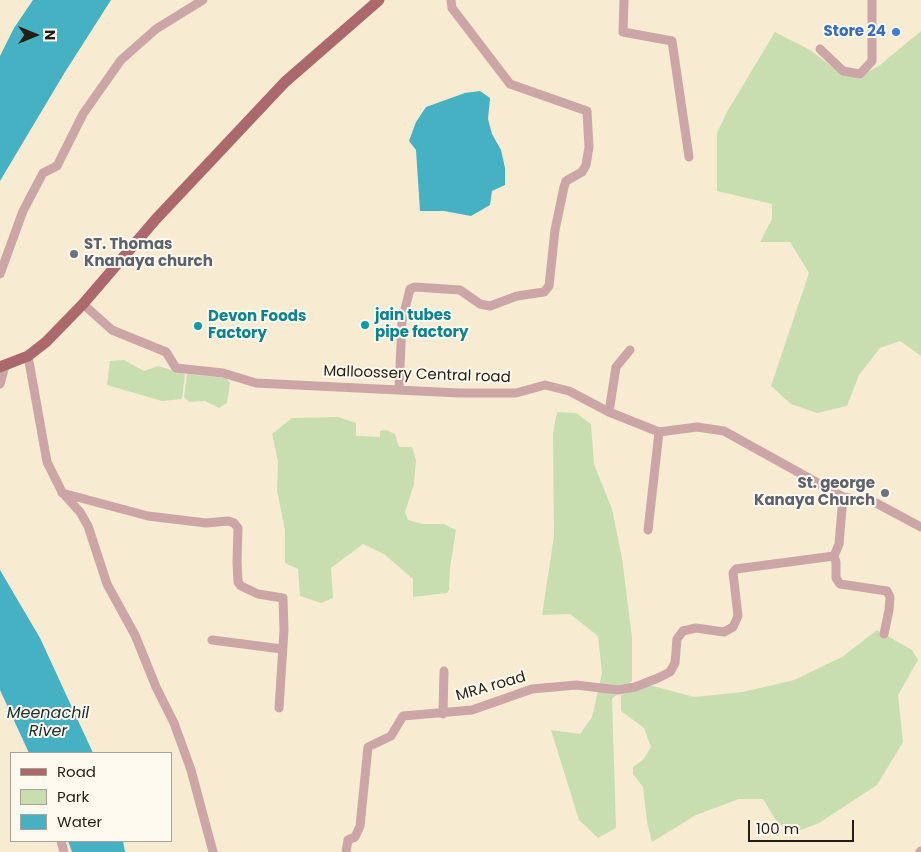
<!DOCTYPE html>
<style>
body{margin:0}
#map{position:relative;width:921px;height:852px;overflow:hidden;background:#f7ebd2;font-family:Poppins,sans-serif}
canvas{display:block}
.legend{position:absolute;left:10px;top:752px;width:162px;height:90px;box-sizing:border-box;background:#fef9ef;border:1px solid #a7a298;margin:0;padding:6px 9px;list-style:none;font-size:15px;color:#241f16}
.legend li{display:flex;align-items:center;gap:10px;height:25px}
.legend b{width:25px;border:1px solid #a7a298}
.north{position:absolute;left:10px;top:10px;width:50px;height:50px;-webkit-text-stroke:4px #fef9ef;paint-order:stroke;rotate:90deg;font-size:14px;font-weight:700;line-height:20px;text-align:center;color:#241f16}
.north::after{content:'';display:block;margin:auto;width:18px;height:22px;background:#241f16;clip-path:polygon(50% 0,100% 100%,50% 72%,0 100%)}
.scale{position:absolute;left:748px;top:820px;width:106px;height:22px;box-sizing:border-box;border:2px solid #241f16;border-top:0;padding-left:6px;font-size:15px;line-height:18px;white-space:nowrap;color:#241f16;-webkit-text-stroke:4px #fef9ef;paint-order:stroke}
</style>
<div id="map">
<canvas width="921" height="852"></canvas>
<ul class="legend">
<li><b style="height:6px;background:#ab696c"></b>Road</li>
<li><b style="height:14px;background:#c9deb0"></b>Park</li>
<li><b style="height:14px;background:#45b1c2"></b>Water</li>
</ul>
<div class="north">N</div>
<div class="scale">100 m</div>
</div>
<script>
const g = document.querySelector('canvas').getContext('2d');
g.lineJoin = 'round';
function fill(path, color) { g.fillStyle = color; g.fill(path, 'evenodd'); }
const poly = rows => new Path2D(rows.map(r => 'M' + r).join(''));
function stroke(path, color, width, dash) { g.strokeStyle = color; g.lineWidth = width; g.lineCap = dash ? 'butt' : 'round'; g.setLineDash(dash || []); g.stroke(path); }
function drawText(font, color, halo, rows, align = 'center') {
  g.font = font + ' Poppins,sans-serif'; g.lineWidth = 4; g.setLineDash([]); g.textBaseline = 'middle'; g.strokeStyle = halo; g.fillStyle = color; for (const [text, x, y, turn = 0] of rows) {
    g.save(); g.translate(x, y); g.rotate((+turn || 0) * Math.PI / 180); g.textAlign = isNaN(turn) ? turn : align; if (halo) g.strokeText(text, 0, 0); g.fillText(text, 0, 0); g.restore();
  }
}
fill(poly([
 [921,31,921,356,900,341,880,348,859,375,847,406,817,413,791,404,771,386,809,273,790,242,760,242,772,219,772,204,717,191,717,133,727,112,775,32,810,50,842,74,859,77,880,65],
 [124,360,144,371,158,366,185,374,182,399,162,401,107,385,110,361],
 [187,374,226,378,230,383,227,403,219,408,205,401,189,402,184,397],
 [557,412,576,413,591,424,594,464,612,509,622,558,632,638,632,681,612,699,616,828,598,838,579,820,551,730,580,734,592,717,602,673,598,636,570,614,542,615,554,536,553,433],
 [338,417,356,423,356,436,380,437,380,431,386,430,395,434,399,447,412,447,416,460,414,484,405,512,408,520,423,524,444,524,456,530,450,568,449,590,447,593,413,597,413,579,384,554,363,544,331,568,333,598,321,603,300,596,298,569,285,563,285,530,277,491,278,461,272,434,292,418],
 [877,630,912,650,918,660,898,695,903,742,877,785,819,823,791,834,775,819,763,799,739,799,696,815,652,842,647,822,643,787,633,774,633,767,643,760,651,747,644,728,621,711,621,695,649,685,694,697,743,692,794,680,842,657]
]), '#c9deb0');
fill(poly([
 [33,0,111,0,65,72,0,181,0,56,14,28],
 [480,91,490,98,488,119,492,134,501,150,505,168,505,185,492,191,490,205,471,216,444,211,420,211,416,150,409,141,416,122,426,107,465,93],
 [0,570,40,638,93,753,29,753,0,690],
 [68,841,123,841,125,852,72,852]
]), '#45b1c2');
stroke(poly([
 [624,0,623,32,672,41,689,157],
 [820,49,843,71,860,74,872,61,872,0],
 [0,274,23,211,43,173,57,166,83,114,121,60,156,29,203,0],
 [83,304,112,330,166,352,176,368,223,373,256,383,459,393,516,393,545,385,569,391,609,412,659,432,697,427,724,431,843,497,876,503,921,527],
 [28,356,47,462,62,492,80,512,88,526,107,584,135,635,156,687,174,723,191,770,213,852],
 [0,384,5,366],
 [399,390,402,321,410,289,415,287,460,290,480,304,490,306,517,296,544,292,549,286,555,230,564,187,566,181,582,172,586,165,589,147,587,111,510,84,452,8,451,0],
 [609,412,616,367,630,350],
 [62,493,148,516,206,523,228,521,234,523,238,528,237,562,238,582,241,586,258,594,283,598,284,630,279,708],
 [648,530,659,432],
 [834,556,836,562,836,578,840,584,887,591,890,597,889,610,884,634],
 [212,640,282,649],
 [443,714,444,671],
 [61,841,64,852],
 [346,852,348,840,355,837,360,826,368,747,391,736,403,716,472,710,532,689,576,685,618,690,635,687,658,678,670,672,675,663,677,639,683,631,696,628,724,632,733,627,738,616,733,573,736,569,834,556,839,544,843,497],
 [920,852,921,851]
]), '#cca6a6', 9);
stroke(poly([
 [0,367,28,356,46,342,83,304,156,219,285,82,379,0]
]), '#ab696c', 11);
for (const [x, y, r, color] of [
 [896,32,5,"#3f7fe0"],
 [74,254,5,"#6b7280"],
 [365,325,5,"#0f9aa8"],
 [198,326,5,"#0f9aa8"],
 [885,493,5,"#6b7280"]
]) { const dot = new Path2D(); dot.arc(x, y, r, 0, 2 * Math.PI); g.fillStyle = color; g.fill(dot); stroke(dot, '#fef9ef', 2); }
drawText('bold 15px', '#366cbe', '#fef9ef', [
 ["Store 24",886,32]
], 'right');
drawText('bold 15px', '#5b616d', '#fef9ef', [
 ["ST. Thomas",84,245],
 ["Knanaya church",84,262],
 ["St. george",875,484,"right"],
 ["Kanaya Church",875,501,"right"]
], 'left');
drawText('bold 15px', '#0d838f', '#fef9ef', [
 ["jain tubes",375,316],
 ["pipe factory",375,333],
 ["Devon Foods",208,317],
 ["Factory",208,334]
], 'left');
drawText('15px', '#241f16', '#fef9ef', [
 ["Malloossery Central road",417,375,2],
 ["MRA road",491,687,-16]
]);
drawText('italic 16px', '#192d30', '#fef9ef', [
 ["Meenachil",48,714],
 ["River",48,732]
]);
</script>
